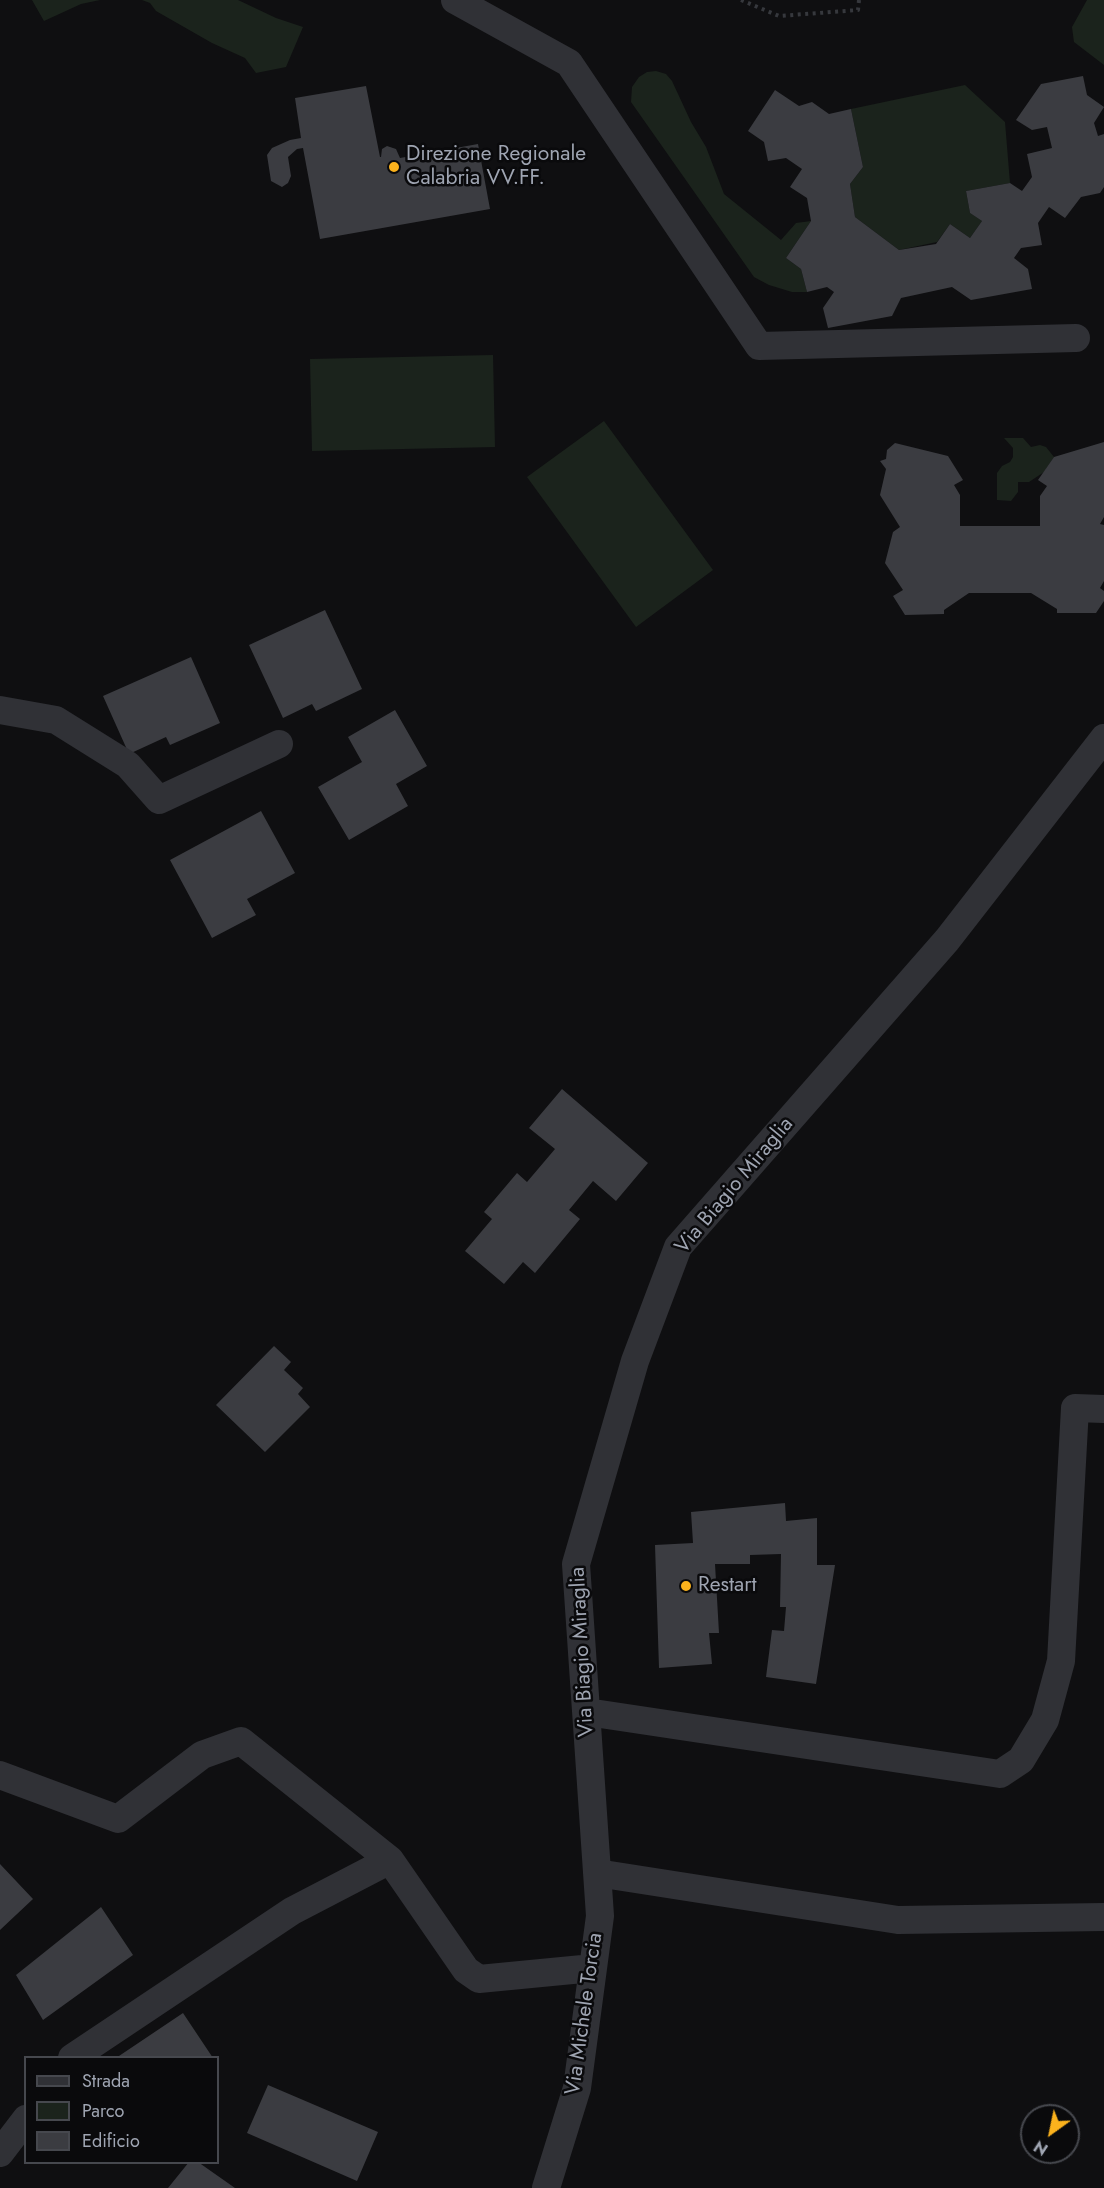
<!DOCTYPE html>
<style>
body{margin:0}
#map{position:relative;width:1104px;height:2188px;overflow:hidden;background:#0f0f11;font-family:Jost,sans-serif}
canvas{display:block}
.legend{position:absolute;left:24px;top:2056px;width:195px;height:108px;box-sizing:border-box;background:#0a0a0c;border:2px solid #46484e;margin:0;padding:8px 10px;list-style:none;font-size:18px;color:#9fa5b2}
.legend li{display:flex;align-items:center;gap:12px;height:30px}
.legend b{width:30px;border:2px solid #46484e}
.north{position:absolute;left:1020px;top:2104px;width:60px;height:60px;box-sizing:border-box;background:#0a0a0c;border:2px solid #46484e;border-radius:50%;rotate:213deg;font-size:16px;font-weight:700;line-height:24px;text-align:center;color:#9fa5b2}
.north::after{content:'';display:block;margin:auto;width:21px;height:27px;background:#fbb21d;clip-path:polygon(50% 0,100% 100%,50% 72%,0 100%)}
</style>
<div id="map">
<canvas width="1104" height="2188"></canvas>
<ul class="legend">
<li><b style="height:8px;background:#303136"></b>Strada</li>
<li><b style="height:16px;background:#1b231c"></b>Parco</li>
<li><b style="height:16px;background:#3b3c41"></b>Edificio</li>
</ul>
<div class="north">N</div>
</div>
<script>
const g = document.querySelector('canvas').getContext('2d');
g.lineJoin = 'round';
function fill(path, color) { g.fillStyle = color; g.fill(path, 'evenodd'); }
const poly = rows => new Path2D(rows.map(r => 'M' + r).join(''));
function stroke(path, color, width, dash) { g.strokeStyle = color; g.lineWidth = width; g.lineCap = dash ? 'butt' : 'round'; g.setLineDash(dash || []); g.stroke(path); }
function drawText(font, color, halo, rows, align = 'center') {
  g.font = font + ' Jost,sans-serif'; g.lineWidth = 5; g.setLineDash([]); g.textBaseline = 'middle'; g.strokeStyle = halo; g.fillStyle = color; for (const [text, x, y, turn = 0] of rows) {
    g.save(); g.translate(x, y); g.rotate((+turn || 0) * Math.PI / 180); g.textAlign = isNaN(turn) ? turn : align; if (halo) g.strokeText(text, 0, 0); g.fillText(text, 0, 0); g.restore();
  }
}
fill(poly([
 [32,0,100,0,81,4,44,21],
 [142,0,238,0,276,18,303,27,286,67,256,73,245,58,212,43,156,11,150,3],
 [1087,0,1104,0,1104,65,1074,42,1072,27],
 [656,71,666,74,672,81,691,122,706,147,724,194,781,240,796,223,811,221,786,258,801,269,807,292,792,292,769,285,754,277,631,102,632,87,639,77,647,72],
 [965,85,1005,122,1010,183,966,191,970,213,982,221,970,238,950,224,937,242,899,250,855,217,850,184,863,167,851,109],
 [493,355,495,447,312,451,310,359],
 [604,421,713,570,636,627,527,477],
 [1004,438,1023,438,1031,447,1040,445,1046,447,1054,457,1044,472,1029,482,1018,482,1018,492,1011,501,997,500,997,473,1002,466,1010,462,1013,457,1013,448]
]), '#1b231c');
fill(poly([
 [1083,76,1087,95,1104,107,1094,123,1098,136,1104,134,1104,187,1100,193,1081,197,1065,218,1049,207,1038,223,1042,245,1021,248,1014,258,1028,269,1032,289,971,300,952,287,901,298,892,316,828,328,823,308,834,292,827,287,807,292,801,269,786,258,811,221,807,198,790,187,802,169,786,158,768,161,764,142,748,131,775,90,799,106,812,102,829,114,851,109,863,167,850,184,855,217,899,250,936,244,950,224,970,238,982,221,970,213,966,191,1010,183,1022,191,1032,177,1027,154,1052,148,1047,127,1032,130,1016,120,1041,84],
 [366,86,380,157,381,157,382,149,387,146,396,149,400,158,478,144,490,209,320,239,303,148,297,149,288,157,291,176,288,183,282,187,271,181,267,155,272,148,290,140,301,138,295,98],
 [1104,442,1104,517,1100,524,1104,525,1104,581,1100,588,1104,591,1104,601,1096,613,1057,613,1057,609,1031,593,969,593,944,610,944,614,905,615,893,596,903,590,885,563,893,532,900,527,880,495,886,469,880,461,886,459,887,450,895,443,948,456,963,480,954,485,960,495,960,526,1040,526,1040,496,1047,486,1038,480,1054,457],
 [325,610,362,689,316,711,312,704,283,718,249,645],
 [191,657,220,723,170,745,166,737,129,754,103,696],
 [395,710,427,766,396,784,408,806,349,840,318,787,362,762,348,737],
 [261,811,295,873,247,899,256,915,212,938,170,860],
 [562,1089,648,1163,616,1201,593,1181,569,1210,580,1219,535,1273,523,1262,504,1284,465,1251,492,1219,484,1212,517,1173,527,1182,555,1149,529,1128],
 [274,1346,291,1362,284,1370,303,1388,298,1394,310,1407,265,1452,216,1405],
 [785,1503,786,1521,817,1518,817,1565,835,1565,816,1684,766,1677,772,1630,784,1631,786,1607,780,1607,781,1554,750,1555,750,1564,715,1564,719,1633,709,1633,712,1664,659,1668,655,1545,693,1543,691,1512],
 [0,1864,33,1899,0,1930],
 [101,1907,133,1955,43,2020,16,1975],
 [183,2013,213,2058,116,2058],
 [268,2085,378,2132,357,2181,247,2133],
 [189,2162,198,2162,235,2188,168,2188]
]), '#3b3c41');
stroke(poly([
 [741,0,779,16,858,10,859,0]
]), '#36383d', 4, [3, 4.5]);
stroke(poly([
 [455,0,569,63,759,346,1076,338],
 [0,710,56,720,128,765,159,800,279,744],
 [587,1712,1000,1774,1021,1760,1045,1720,1061,1661,1075,1408,1104,1409],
 [0,1775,118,1819,202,1755,241,1741,390,1860,292,1911,72,2058],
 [390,1860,466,1970,479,1979,593,1968],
 [597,1873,898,1920,1104,1917],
 [0,2153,26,2119],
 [546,2188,577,2088,600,1916,576,1564,635,1361,678,1247,947,940,1104,738]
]), '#303136', 28);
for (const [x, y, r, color] of [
 [394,167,6,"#fbb21d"],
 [686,1586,6,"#fbb21d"]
]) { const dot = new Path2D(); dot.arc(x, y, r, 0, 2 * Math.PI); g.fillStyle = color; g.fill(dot); stroke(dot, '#0a0a0c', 2); }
drawText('21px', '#9fa5b2', '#0a0a0c', [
 ["Direzione Regionale",406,155],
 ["Calabria VV.FF.",406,179],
 ["Restart",698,1586]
], 'left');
drawText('21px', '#9fa5b2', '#0a0a0c', [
 ["Via Biagio Miraglia",735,1186,-50],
 ["Via Biagio Miraglia",583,1652,-93],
 ["Via Michele Torcia",585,2014,-82]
]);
</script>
